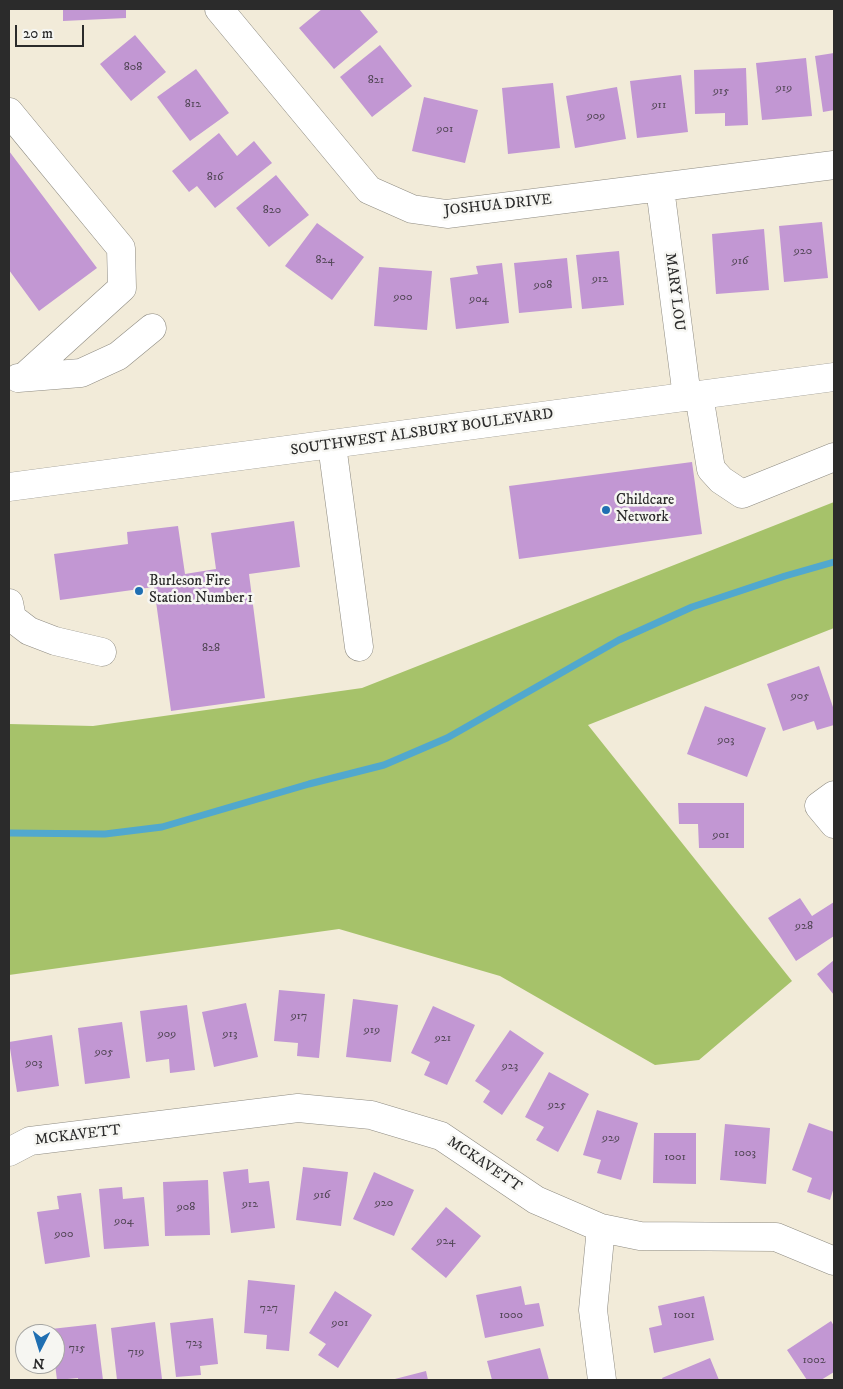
<!DOCTYPE html>
<style>
body{margin:0}
#map{position:relative;width:843px;height:1389px;overflow:hidden;background:#f2ebd9;font-family:"IM FELL DW Pica",serif}
canvas{display:block}
.frame{position:absolute;inset:0;border:10px solid #2b2b2b;pointer-events:none}
.north{position:absolute;left:15px;top:1324px;width:50px;height:50px;box-sizing:border-box;background:#f6f6f2;border:1px solid #a5a5a2;border-radius:50%;rotate:185deg;font-size:14px;font-weight:700;line-height:20px;text-align:center;color:#2b2b2b}
.north::after{content:'';display:block;margin:auto;width:18px;height:22px;background:#1f6fb2;clip-path:polygon(50% 0,100% 100%,50% 72%,0 100%)}
.scale{position:absolute;left:15px;top:25px;width:69px;height:22px;box-sizing:border-box;border:2px solid #2b2b2b;border-top:0;padding-left:6px;font-size:15px;line-height:18px;white-space:nowrap;color:#2b2b2b;-webkit-text-stroke:4px #f6f6f2;paint-order:stroke}
</style>
<div id="map">
<canvas width="843" height="1389"></canvas>
<div class="frame"></div>
<div class="north">N</div>
<div class="scale">20 m</div>
</div>
<script>
const g = document.querySelector('canvas').getContext('2d');
g.lineJoin = 'round';
function fill(path, color) { g.fillStyle = color; g.fill(path, 'evenodd'); }
const poly = rows => new Path2D(rows.map(r => 'M' + r).join(''));
function stroke(path, color, width, dash) { g.strokeStyle = color; g.lineWidth = width; g.lineCap = dash ? 'butt' : 'round'; g.setLineDash(dash || []); g.stroke(path); }
function drawText(font, color, halo, rows, align = 'center') {
  g.font = font + ' "IM FELL DW Pica",serif'; g.lineWidth = 5; g.setLineDash([]); g.textBaseline = 'middle'; g.strokeStyle = halo; g.fillStyle = color; for (const [text, x, y, turn = 0] of rows) {
    g.save(); g.translate(x, y); g.rotate((+turn || 0) * Math.PI / 180); g.textAlign = isNaN(turn) ? turn : align; if (halo) g.strokeText(text, 0, 0); g.fillText(text, 0, 0); g.restore();
  }
}
fill(poly([
 [834,502,834,628,588,725,792,981,699,1060,655,1065,500,976,339,929,9,975,9,724,93,726,362,688]
]), '#a6c26a');
stroke(poly([
 [9,833,105,834,162,827,309,784,384,765,447,738,619,640,692,607,785,576,834,562]
]), '#51a8ce', 7);
fill(poly([
 [63,9,126,9,126,18,63,21],
 [322,9,359,9,378,32,334,69,299,28],
 [135,35,166,72,131,101,100,64],
 [380,45,412,86,372,117,340,77],
 [834,53,834,110,823,112,815,56],
 [806,58,812,116,762,120,756,63],
 [746,68,748,125,725,126,725,113,695,114,694,70],
 [196,69,229,113,190,141,157,97],
 [681,75,688,132,637,138,630,81],
 [553,83,560,148,508,154,502,88],
 [617,87,626,139,575,148,566,96],
 [424,97,478,110,465,163,412,151],
 [219,133,237,156,254,141,272,163,215,208,197,186,189,192,172,171],
 [9,151,97,268,39,311,9,270],
 [276,175,309,215,269,247,236,208],
 [822,222,828,278,784,282,779,226],
 [317,223,364,257,332,300,285,266],
 [764,229,769,290,716,294,712,234],
 [619,251,624,305,582,309,576,255],
 [567,258,572,308,519,313,514,263],
 [502,263,509,323,456,329,450,278,478,274,476,266],
 [379,267,432,271,427,330,374,326],
 [692,462,702,534,519,559,509,486],
 [294,521,300,567,249,574,265,698,171,711,154,587,60,600,54,554,128,544,127,532,178,526,185,574,216,569,211,533],
 [819,666,834,710,834,725,817,730,814,721,783,731,767,684],
 [705,706,766,728,747,777,687,754],
 [678,803,744,803,744,848,699,848,698,824,679,824],
 [800,898,812,916,834,902,834,936,796,961,768,918],
 [834,960,834,995,817,974],
 [279,990,325,994,319,1058,297,1056,298,1043,274,1041],
 [353,999,398,1005,391,1062,346,1057],
 [246,1003,258,1057,214,1067,202,1012],
 [187,1005,195,1070,170,1073,169,1059,146,1062,140,1011],
 [433,1006,475,1025,447,1085,424,1075,430,1062,411,1053],
 [122,1022,130,1078,85,1084,78,1028],
 [510,1030,544,1053,502,1115,483,1102,490,1091,475,1081],
 [52,1035,59,1086,17,1092,9,1042],
 [549,1072,589,1094,558,1152,536,1140,544,1127,525,1117],
 [597,1110,638,1123,621,1180,597,1173,601,1160,583,1155],
 [809,1123,834,1132,834,1187,830,1200,807,1192,812,1178,792,1170],
 [725,1124,770,1128,766,1184,720,1180],
 [654,1133,696,1133,696,1184,653,1183],
 [303,1167,348,1172,341,1226,296,1220],
 [248,1169,249,1183,269,1181,275,1228,231,1233,223,1172],
 [374,1172,414,1190,394,1236,353,1219],
 [208,1180,210,1235,165,1236,163,1182],
 [122,1187,123,1199,144,1197,149,1246,104,1249,99,1189],
 [81,1193,90,1257,45,1264,37,1212,59,1209,57,1196],
 [446,1207,481,1236,446,1278,411,1249],
 [248,1280,295,1285,289,1351,266,1349,267,1335,244,1333],
 [521,1286,525,1305,539,1303,544,1326,485,1338,476,1295],
 [335,1291,372,1315,338,1368,318,1355,326,1344,309,1333],
 [704,1296,714,1340,654,1353,649,1328,662,1325,658,1306],
 [213,1318,218,1364,200,1366,201,1375,176,1377,170,1323],
 [831,1321,834,1326,834,1372,821,1380,807,1380,787,1350],
 [155,1322,162,1379,117,1380,111,1328],
 [96,1324,103,1380,78,1380,78,1378,57,1380,55,1364,55,1334,51,1334,51,1329],
 [540,1348,549,1380,492,1380,487,1361],
 [710,1358,719,1380,663,1380,662,1378],
 [426,1371,428,1380,391,1380]
]), '#c297d3');
const minor = poly([
 [219,9,369,190,412,209,447,214,834,165],
 [9,112,121,248,122,288,24,377],
 [660,188,687,397],
 [18,378,81,373,118,356,152,328],
 [699,395,711,469,721,480,742,494,834,457],
 [332,445,359,647],
 [9,603,12,618,29,631,55,641,102,652],
 [834,795,819,806,834,824],
 [9,1152,30,1141,298,1108,371,1115,441,1136,536,1200,601,1228,640,1236,776,1237,834,1261],
 [601,1228,593,1310,602,1380]
]);
const major = poly([
 [9,487,834,377]
]);
stroke(minor, '#8e8b82', 29);
stroke(major, '#8e8b82', 29);
stroke(minor, '#fff', 28);
stroke(major, '#fff', 28);
for (const [x, y, r, color] of [
 [606,510,5,"#1f6fb2"],
 [139,591,5,"#1f6fb2"]
]) { const dot = new Path2D(); dot.arc(x, y, r, 0, 2 * Math.PI); g.fillStyle = color; g.fill(dot); stroke(dot, '#f6f6f2', 2); }
drawText('12px', '#514655', null, [
 ["808",133,68],
 ["821",376,81],
 ["919",784,89],
 ["915",721,92],
 ["812",193,105],
 ["911",659,106],
 ["909",596,117],
 ["901",445,130],
 ["816",215,178],
 ["820",272,211],
 ["920",803,252],
 ["824",325,261],
 ["916",740,262],
 ["912",600,280],
 ["908",543,286],
 ["900",403,298],
 ["904",479,300],
 ["828",211,649],
 ["905",800,697],
 ["903",726,741],
 ["901",721,836],
 ["928",804,927],
 ["917",299,1017],
 ["919",372,1031],
 ["909",167,1035],
 ["913",230,1035],
 ["921",443,1039],
 ["905",104,1053],
 ["903",34,1064],
 ["923",510,1067],
 ["925",557,1106],
 ["929",611,1139],
 ["1003",745,1154],
 ["1001",675,1158],
 ["916",322,1196],
 ["920",384,1204],
 ["912",250,1205],
 ["908",186,1208],
 ["904",124,1222],
 ["900",64,1235],
 ["924",446,1242],
 ["727",269,1309],
 ["1000",511,1316],
 ["1001",684,1316],
 ["901",340,1324],
 ["723",194,1344],
 ["715",77,1349],
 ["719",136,1353],
 ["1002",814,1361]
]);
drawText('15px', '#2b2b2b', '#f6f6f2', [
 ["JOSHUA DRIVE",498,206,-6],
 ["MARY LOU",674,292,83],
 ["SOUTHWEST ALSBURY BOULEVARD",422,433,-8],
 ["MCKAVETT",78,1136,-7],
 ["MCKAVETT",484,1165,34]
]);
drawText('15px', '#2b2b2b', '#f6f6f2', [
 ["Childcare",616,501],
 ["Network",616,518],
 ["Burleson Fire",149,582],
 ["Station Number 1",149,599]
], 'left');
</script>
